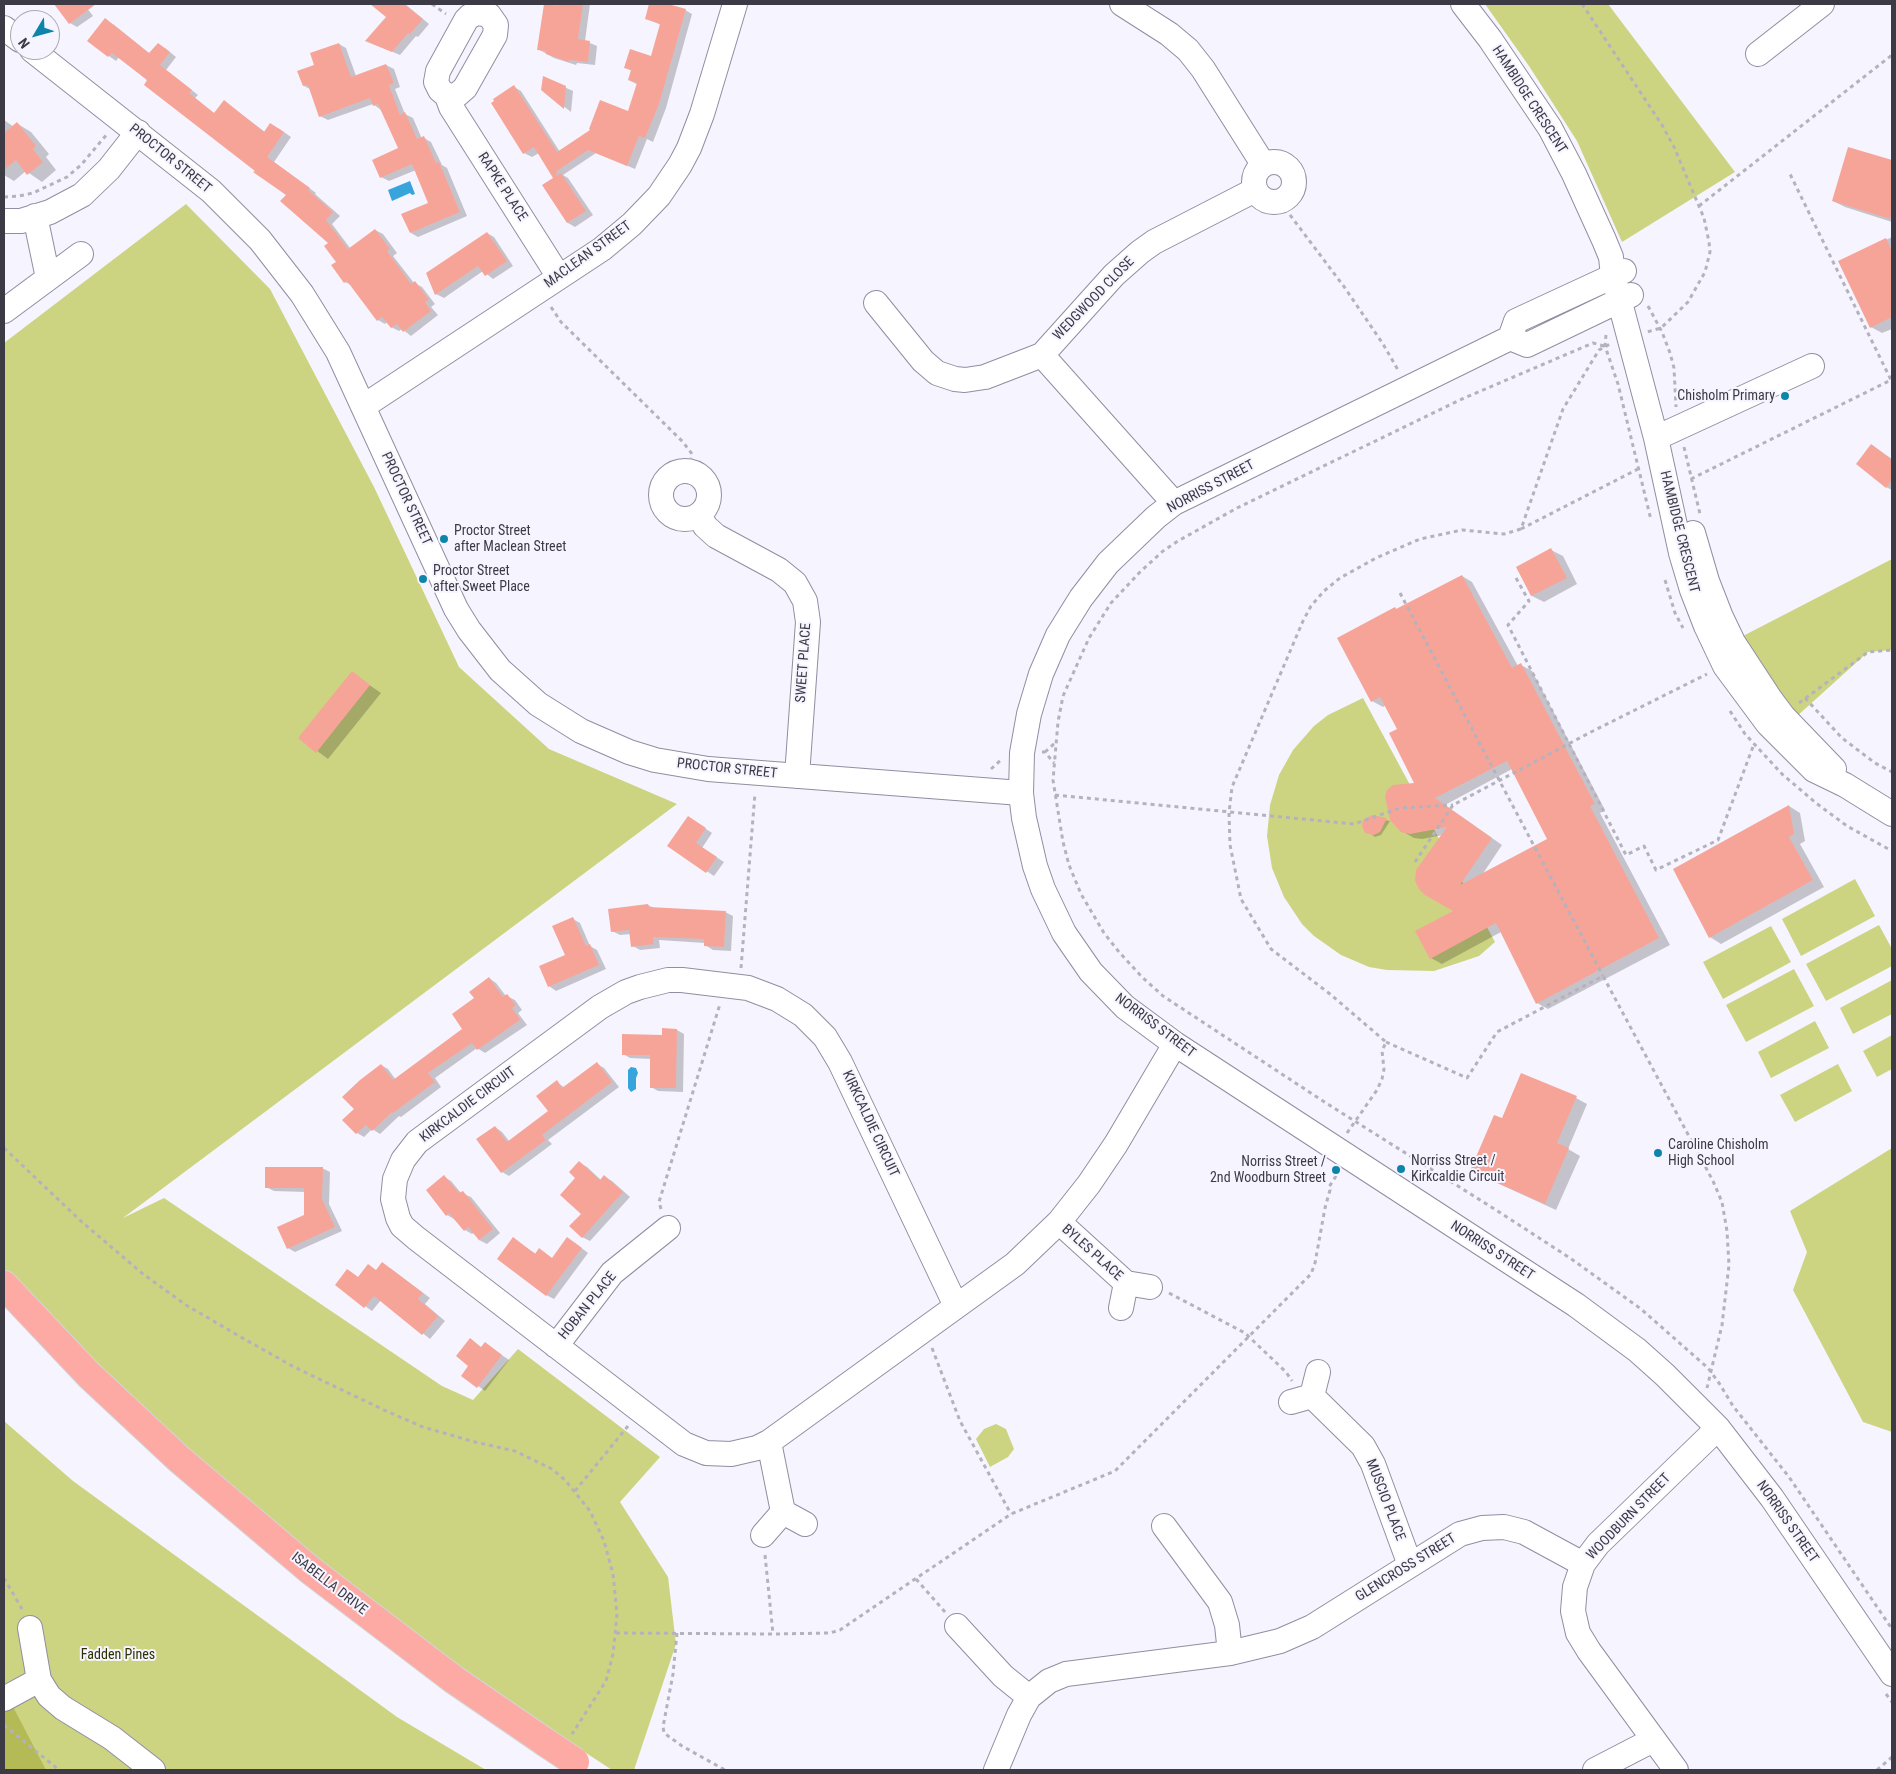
<!DOCTYPE html>
<style>
body{margin:0}
#map{position:relative;width:1896px;height:1774px;overflow:hidden;background:#f6f4fe;font-family:"Roboto Condensed",sans-serif}
canvas{display:block}
.frame{position:absolute;inset:0;border:5px solid #3c3a44;pointer-events:none}
.north{position:absolute;left:10px;top:10px;width:50px;height:50px;box-sizing:border-box;background:#f6f4fe;border:1px solid #acaab4;border-radius:50%;rotate:233deg;font-size:14px;font-weight:700;line-height:20px;text-align:center;color:#3c3a44}
.north::after{content:'';display:block;margin:auto;width:18px;height:22px;background:#0d85aa;clip-path:polygon(50% 0,100% 100%,50% 72%,0 100%)}
</style>
<div id="map">
<canvas width="1896" height="1774"></canvas>
<div class="frame"></div>
<div class="north">N</div>
</div>
<script>
const g = document.querySelector('canvas').getContext('2d');
g.lineJoin = 'round';
function fill(path, color) { g.fillStyle = color; g.fill(path, 'evenodd'); }
const poly = rows => new Path2D(rows.map(r => 'M' + r).join(''));
function stroke(path, color, width, dash) { g.strokeStyle = color; g.lineWidth = width; g.lineCap = dash ? 'butt' : 'round'; g.setLineDash(dash || []); g.stroke(path); }
function drawText(font, color, halo, rows, align = 'center') {
  g.font = font + ' "Roboto Condensed",sans-serif'; g.lineWidth = 4; g.setLineDash([]); g.textBaseline = 'middle'; g.strokeStyle = halo; g.fillStyle = color; for (const [text, x, y, turn = 0] of rows) {
    g.save(); g.translate(x, y); g.rotate((+turn || 0) * Math.PI / 180); g.textAlign = isNaN(turn) ? turn : align; if (halo) g.strokeText(text, 0, 0); g.fillText(text, 0, 0); g.restore();
  }
}
fill(poly([
 [1485,4,1608,4,1735,172,1622,242,1577,141,1529,66],
 [186,204,270,289,374,487,459,667,549,749,677,804,123,1218,164,1198,442,1386,473,1400,518,1349,660,1457,620,1502,668,1577,676,1644,634,1770,612,1770,466,1674,376,1605,279,1528,153,1418,4,1271,4,343],
 [1892,559,1892,650,1868,652,1796,717,1741,637],
 [1363,698,1495,942,1479,956,1434,971,1387,970,1369,967,1341,955,1314,936,1302,924,1284,897,1272,868,1267,836,1270,805,1279,775,1293,750,1314,726,1328,715],
 [1855,879,1875,916,1801,956,1782,919],
 [1879,925,1892,949,1892,966,1826,1001,1806,964],
 [1771,926,1791,962,1723,999,1703,962],
 [1794,969,1814,1006,1746,1042,1726,1005],
 [1892,980,1892,1014,1853,1034,1840,1008],
 [1815,1021,1829,1048,1771,1078,1758,1052],
 [1892,1035,1892,1069,1877,1077,1863,1051],
 [1838,1064,1852,1091,1795,1122,1780,1095],
 [1892,1148,1892,1432,1863,1422,1793,1290,1807,1252,1790,1211],
 [4,1421,73,1481,397,1717,486,1770,4,1770],
 [996,1424,1006,1429,1014,1449,1008,1457,990,1467,976,1439,984,1429]
]), '#cdd481');
fill(poly([
 [4,1684,8,1697,46,1770,4,1770]
]), '#b4ba55');
fill(poly([
 [410,181,415,194,412,195,410,193,392,201,388,190],
 [631,1067,636,1068,638,1073,636,1078,636,1089,631,1092,628,1088,628,1070]
]), '#37a5dc');
fill(poly([
 [55,4,84,4,93,16,77,27,70,23],
 [371,4,405,4,429,24,418,37,416,36,400,55,367,41,387,17],
 [545,4,590,4,585,41,597,46,595,65,577,63,576,65,554,58,538,49],
 [650,4,663,4,685,10,692,14,666,108,653,142,647,139,635,169,596,153,563,175,568,178,593,215,575,227,568,223,555,178,539,153,532,157,524,153,514,87,521,91,560,152,629,113,638,85,629,80,632,71,626,68,652,57,661,25,646,18],
 [113,24,150,54,165,48,176,57,166,70,198,95,195,98,215,114,225,102,265,132,278,128,291,137,274,162,316,193,315,194,340,216,332,224,350,248,375,230,383,234,397,253,393,256,414,283,422,287,435,304,431,307,438,315,411,336,402,329,399,331,391,327,387,322,385,324,378,320,353,286,345,282,330,243,287,195,119,57,116,61,109,56],
 [339,44,346,48,356,76,386,65,394,69,400,87,395,89,405,114,413,118,422,139,424,138,431,142,442,165,447,168,467,216,418,237,411,233,430,204,416,170,389,181,381,177,400,149,381,110,373,104,328,120,320,116,310,89,304,86,316,65],
 [544,78,573,91,571,112,543,90],
 [4,120,14,127,18,124,31,132,49,154,46,157,56,170,42,182,26,171,14,181,4,175],
 [1849,149,1892,162,1892,222,1845,207,1833,201],
 [487,233,494,237,513,266,493,279,483,271,444,298,436,294,428,274],
 [1892,237,1892,329,1882,333,1871,327,1840,262],
 [1872,445,1892,459,1892,490,1886,487],
 [1551,550,1563,556,1577,584,1544,602,1532,596,1518,568],
 [1462,576,1472,582,1518,666,1521,665,1532,671,1605,810,1600,813,1670,945,1548,1009,1537,1003,1501,932,1442,964,1431,958,1456,911,1443,835,1422,839,1414,838,1402,831,1416,784,1399,729,1386,705,1383,707,1372,701,1395,608,1398,610],
 [1512,769,1549,839,1482,875,1502,845,1445,805],
 [352,673,381,693,328,759,300,738],
 [1789,806,1800,813,1805,841,1800,844,1824,887,1721,944,1710,937],
 [1369,817,1390,821,1381,835,1375,837,1371,834],
 [696,822,712,833,702,848,724,862,714,876,669,846],
 [648,905,654,908,725,912,733,916,731,951,713,950,705,945,705,943,659,940,660,948,640,950,633,946,631,934,620,935,612,931],
 [573,919,580,923,590,946,597,950,606,969,556,991,549,986,566,956],
 [489,978,496,983,506,996,515,1000,522,1010,518,1013,527,1025,485,1053,477,1048,435,1078,441,1087,401,1117,399,1116,380,1134,372,1129,364,1137,357,1133,355,1109,381,1065,388,1069,396,1080,464,1030,476,998],
 [677,1030,684,1034,683,1092,658,1091,651,1087,651,1059,630,1058,623,1054],
 [597,1064,604,1068,619,1087,548,1140,552,1144,509,1176,502,1172,495,1127,502,1132,509,1141,550,1111,557,1082,565,1088],
 [1576,1098,1587,1104,1568,1149,1580,1156,1556,1210,1471,1171,1502,1120],
 [580,1163,587,1167,601,1180,605,1177,612,1181,630,1197,590,1241,582,1237,582,1214,577,1178],
 [322,1168,330,1172,329,1204,342,1231,295,1252,288,1248,305,1215,305,1192,274,1191,266,1187],
 [444,1177,451,1181,461,1193,471,1197,500,1233,487,1244,479,1240,474,1233,472,1234,465,1230,454,1219,447,1215],
 [514,1239,536,1254,553,1259,575,1243,588,1253,554,1299,546,1295],
 [390,1268,430,1298,425,1304,445,1321,430,1339,381,1300,372,1311,336,1285,348,1270,359,1278],
 [486,1344,509,1360,485,1391,463,1375]
]), '#0003');
fill(poly([
 [54,4,96,4,69,24],
 [370,4,404,4,423,19,410,34,408,33,392,52,365,41,386,17],
 [544,4,559,6,559,4,583,4,578,39,590,41,588,62,569,60,569,62,546,54,546,51,537,50],
 [649,4,668,4,686,9,659,104,645,138,639,136,627,166,588,150,557,171,556,176,561,173,586,211,567,223,542,185,553,178,534,147,523,154,491,103,494,101,493,99,514,85,557,152,590,130,589,129,600,100,628,111,637,83,628,80,631,70,624,68,630,49,651,56,660,24,645,19],
 [105,18,149,53,158,43,170,52,160,65,192,90,189,93,214,113,224,100,264,132,270,123,284,132,267,157,310,188,308,190,333,212,326,220,348,249,375,229,390,249,387,251,411,284,415,281,429,300,425,302,431,311,403,332,397,324,391,328,382,317,377,321,347,281,344,283,331,265,336,262,324,246,328,243,280,201,286,195,253,172,255,171,144,85,147,80,112,53,108,57,87,41],
 [339,43,351,77,386,64,394,83,389,85,400,115,405,112,417,139,424,136,436,163,439,162,460,212,410,233,401,214,428,203,412,164,380,178,372,160,398,148,378,104,373,106,370,98,319,117,308,85,303,86,297,71,314,65,310,53],
 [543,76,566,86,564,109,541,90],
 [17,122,36,146,33,149,43,162,27,175,16,160,4,170,4,133],
 [1848,147,1892,160,1892,210,1890,219,1832,201],
 [487,232,507,261,485,276,478,266,435,295,426,273],
 [1886,238,1892,251,1892,317,1870,328,1838,261],
 [1871,444,1892,460,1892,480,1886,488,1856,464],
 [1551,548,1567,578,1531,596,1516,567],
 [1462,575,1512,668,1521,663,1595,804,1590,806,1659,938,1536,1004,1496,923,1430,959,1415,931,1453,911,1425,895,1419,889,1415,881,1416,870,1447,827,1410,834,1401,832,1390,820,1385,796,1387,790,1393,785,1414,783,1389,733,1397,729,1380,697,1371,702,1337,638,1395,607,1396,609],
 [1507,761,1547,839,1460,885,1492,838,1435,798],
 [352,671,370,685,316,753,298,738],
 [1789,805,1794,834,1789,837,1813,880,1709,938,1673,869],
 [1372,815,1387,818,1380,832,1374,835,1365,833,1362,826,1363,820],
 [688,816,706,828,696,843,717,857,706,873,667,846],
 [648,904,649,907,726,911,724,947,704,946,704,939,653,937,654,944,631,947,629,930,611,932,608,909],
 [573,917,586,946,590,944,599,965,548,987,539,966,565,955,552,926],
 [489,977,503,997,507,994,516,1005,512,1008,520,1020,477,1050,472,1043,428,1073,435,1082,393,1113,392,1112,372,1131,366,1125,356,1134,342,1120,354,1109,342,1097,360,1080,381,1064,393,1080,462,1029,452,1014,474,998,469,992],
 [662,1028,677,1029,676,1088,650,1088,650,1055,622,1055,622,1034,662,1035],
 [597,1062,612,1082,542,1135,546,1140,501,1173,476,1139,495,1126,507,1142,548,1111,536,1096,557,1080,562,1088],
 [1521,1073,1577,1096,1557,1143,1569,1148,1545,1204,1470,1171,1494,1115,1502,1118],
 [579,1161,600,1180,604,1175,623,1192,582,1238,569,1226,581,1214,560,1195,575,1178,569,1172],
 [265,1167,323,1167,322,1199,335,1227,287,1249,277,1227,304,1215,304,1188,265,1188],
 [444,1175,459,1193,463,1191,493,1229,479,1240,468,1227,464,1231,449,1213,446,1216,426,1190],
 [513,1237,535,1254,539,1248,552,1258,567,1237,582,1248,546,1296,497,1259],
 [382,1262,423,1293,418,1299,438,1316,422,1335,374,1296,364,1308,335,1285,347,1269,358,1277,368,1264,376,1270],
 [470,1338,481,1347,485,1342,502,1355,477,1388,461,1376,468,1366,456,1356]
]), '#f7a498');
const minor = poly([
 [1122,4,1169,34,1188,50,1203,69,1263,164],
 [1463,4,1490,39,1550,128,1574,174,1604,240,1611,257,1613,276,1656,438,1681,553,1692,590,1706,626,1725,666,1768,724,1814,770,1845,785,1892,814],
 [4,28,20,40],
 [32,50,211,191,260,240,302,294,338,352,456,609,469,630,500,670,538,704,581,731,629,752,655,760,708,769,1021,793],
 [1758,54,1822,4],
 [447,96,457,95,465,88,495,35,496,25,489,15,477,13,470,16,466,20,438,71,436,82,440,90,447,96,451,107,559,277],
 '1254 182a20 20 0 1 1 40 0a20 20 0 1 1-40 0Z',
 [35,216,48,278],
 [4,221,21,221,50,212,82,195,109,169,138,132],
 [1624,271,1516,321,1510,338,1174,503,1156,517,1108,563,1081,598,1058,635,1041,674,1029,714,1022,753,1021,793,1024,818,1035,866,1043,889,1064,933,1091,972,1125,1007,1175,1044,1576,1305,1637,1350,1665,1375,1718,1428,1772,1498,1892,1674],
 [876,303,923,361,937,373,955,379,965,380,985,377,1042,355,1114,275,1140,252,1154,242,1255,190],
 [4,311,81,254],
 [1510,338,1527,345,1631,295],
 [1042,355,1174,503],
 [364,406,602,249,632,224,659,196,680,165,689,148,702,114,735,4],
 [1656,438,1812,366],
 '661 495a24 24 0 1 1 48 0a24 24 0 1 1-48 0Z',
 [700,515,705,526,716,536,779,570,795,583,805,601,808,622,797,776],
 [1693,533,1707,581,1721,617,1733,642,1771,700,1783,716,1834,769],
 [1059,1222,1126,1283,1150,1287],
 [956,1306,840,1062,825,1037,803,1015,777,999,748,988,682,980,668,980,640,987,626,992,600,1007,417,1142,403,1160,395,1179,393,1199,398,1218,402,1226,416,1238,684,1444,706,1453,731,1454,757,1448,769,1442,925,1329,1015,1264,1059,1222,1089,1184,1116,1144,1175,1044],
 [1121,1308,1126,1283],
 [556,1346,612,1273,668,1228],
 [1318,1372,1312,1396,1363,1446,1373,1464,1410,1565],
 [1291,1402,1312,1396],
 [769,1442,783,1512,805,1524],
 [1164,1526,1220,1602,1227,1625,1230,1653],
 [763,1535,783,1512],
 [957,1626,1003,1676,1029,1697],
 [30,1628,39,1680,49,1696,63,1708,112,1738,153,1770],
 [4,1699,39,1680],
 [996,1770,1019,1715,1029,1697,1049,1681,1066,1674,1230,1653,1280,1641,1312,1627,1460,1534,1482,1528,1504,1527,1524,1532,1583,1564],
 [1595,1770,1653,1740],
 [1676,1770,1589,1651,1578,1633,1573,1611,1575,1587,1583,1564,1598,1544,1718,1428]
]);
const major = poly([
 [4,1285,89,1375,179,1459,310,1570,453,1679,545,1742]
]);
stroke(minor, '#928da2', 26);
stroke(major, '#d4d4d6', 30);
stroke(poly([
 [432,4,446,14],
 [1582,4,1662,125,1674,147,1704,218,1709,242,1710,252,1705,272,1688,302,1661,328,1647,332],
 [4,197,19,196,33,193,67,177,81,165,108,133],
 [1283,201,1284,207,1345,288,1383,344,1398,370],
 [1699,206,1892,55],
 [1648,306,1662,332,1670,353,1674,368,1676,407],
 [551,307,561,322,683,442,692,454,688,471],
 [1606,335,1605,346,1618,384,1651,520],
 [1604,346,1593,343,1462,399,1237,508,1178,541,1163,551,1140,572,1111,603,1089,638,1063,696,1058,722,1053,780,1063,842,1069,865,1081,894,1104,933,1119,952,1142,977,1163,996,1326,1103,1496,1210,1570,1258,1641,1309,1708,1368,1719,1383,1733,1406,1789,1477,1892,1629],
 [1684,447,1700,514],
 [1691,479,1891,380,1790,174],
 [1521,529,1638,469],
 [1516,578,1529,601,1508,625,1626,855,1644,846,1656,870,1718,840,1754,744],
 [1665,580,1675,613,1683,628],
 [1400,593,1603,976],
 [1805,698,1842,738,1875,763,1892,772],
 [1799,703,1868,652,1892,650],
 [1730,711,1745,734,1782,774,1816,803,1847,826,1892,851],
 [1042,752,1045,752,1054,763],
 [1045,752,1055,743],
 [991,769,1001,760],
 [1055,795,1354,824,1400,808,1453,805],
 [1415,862,1453,805,1591,732,1707,674],
 [741,968,755,793],
 [1386,1042,1467,1078,1497,1032,1603,976,1713,1181,1722,1202,1727,1231,1729,1265,1722,1325,1707,1388],
 [1347,1133,1377,1090,1382,1079,1384,1069,1382,1051,1386,1042,1330,994,1271,949,1241,899,1230,845,1229,813,1232,787,1303,621,1311,606,1324,591,1340,578,1376,558,1420,539,1462,530,1504,534,1521,529,1563,409,1599,350,1610,344],
 [4,1148,82,1222,143,1274,186,1305,239,1336,294,1367,384,1410,423,1427,475,1442,515,1451,552,1469,565,1480,590,1511,604,1541,613,1574,617,1614,613,1654,606,1681,572,1734],
 [661,1209,659,1202,720,1004],
 [1169,1293,1245,1333,1286,1372,1292,1381],
 [932,1348,960,1421,1011,1514],
 [575,1491,628,1426],
 [765,1555,773,1634],
 [4,1578,22,1609],
 [916,1579,945,1612],
 [616,1633,773,1634,830,1633,840,1630,1011,1514,1115,1471,1311,1274,1315,1263,1325,1208,1330,1190,1329,1187,1338,1173],
 [677,1633,673,1674,663,1727,664,1733,682,1746,725,1770],
 [1886,1694,1892,1702],
 [4,1725,59,1770],
 [1877,1770,1892,1757]
]), '#b4b2bc', 3, [4, 4]);
stroke(minor, '#fff', 24);
stroke(major, '#fdaaa4', 28);
const majorBridge = poly([
 [545,1742,575,1762]
]);
stroke(majorBridge, '#d4d4d6', 30, []);
stroke(majorBridge, '#fdaaa4', 28);
for (const [x, y, r, color] of [
 [1785,396,5,"#0d85aa"],
 [444,539,5,"#0d85aa"],
 [423,579,5,"#0d85aa"],
 [1658,1153,5,"#0d85aa"],
 [1401,1169,5,"#0d85aa"],
 [1336,1170,5,"#0d85aa"]
]) { const dot = new Path2D(); dot.arc(x, y, r, 0, 2 * Math.PI); g.fillStyle = color; g.fill(dot); stroke(dot, '#f6f4fe', 2); }
drawText('14px', '#3c3a44', '#f6f4fe', [
 ["HAMBIDGE CRESCENT",1529,100,57],
 ["PROCTOR STREET",170,159,39],
 ["RAPKE PLACE",502,187,57],
 ["MACLEAN STREET",588,255,-36],
 ["WEDGWOOD CLOSE",1094,299,-46],
 ["NORRISS STREET",1211,487,-28],
 ["PROCTOR STREET",406,499,65],
 ["HAMBIDGE CRESCENT",1679,532,76],
 ["SWEET PLACE",804,663,-86],
 ["PROCTOR STREET",727,769,6],
 ["NORRISS STREET",1155,1026,37],
 ["KIRKCALDIE CIRCUIT",468,1105,-37],
 ["KIRKCALDIE CIRCUIT",870,1124,65],
 ["NORRISS STREET",1492,1251,33],
 ["BYLES PLACE",1092,1253,42],
 ["HOBAN PLACE",588,1306,-51],
 ["MUSCIO PLACE",1385,1500,69],
 ["WOODBURN STREET",1629,1517,-46],
 ["NORRISS STREET",1787,1522,55],
 ["GLENCROSS STREET",1406,1568,-32],
 ["ISABELLA DRIVE",329,1584,38]
]);
drawText('14px', '#3c3a44', '#f6f4fe', [
 ["Chisholm Primary",1775,396,"right"],
 ["Proctor Street",454,531],
 ["after Maclean Street",454,547],
 ["Proctor Street",433,571],
 ["after Sweet Place",433,587],
 ["Caroline Chisholm",1668,1145],
 ["High School",1668,1161],
 ["Norriss Street /",1411,1161],
 ["Kirkcaldie Circuit",1411,1177],
 ["Norriss Street /",1326,1162,"right"],
 ["2nd Woodburn Street",1326,1178,"right"]
], 'left');
drawText('14px', '#2d2f03', '#f6f4fe', [
 ["Fadden Pines",118,1655]
]);
</script>
